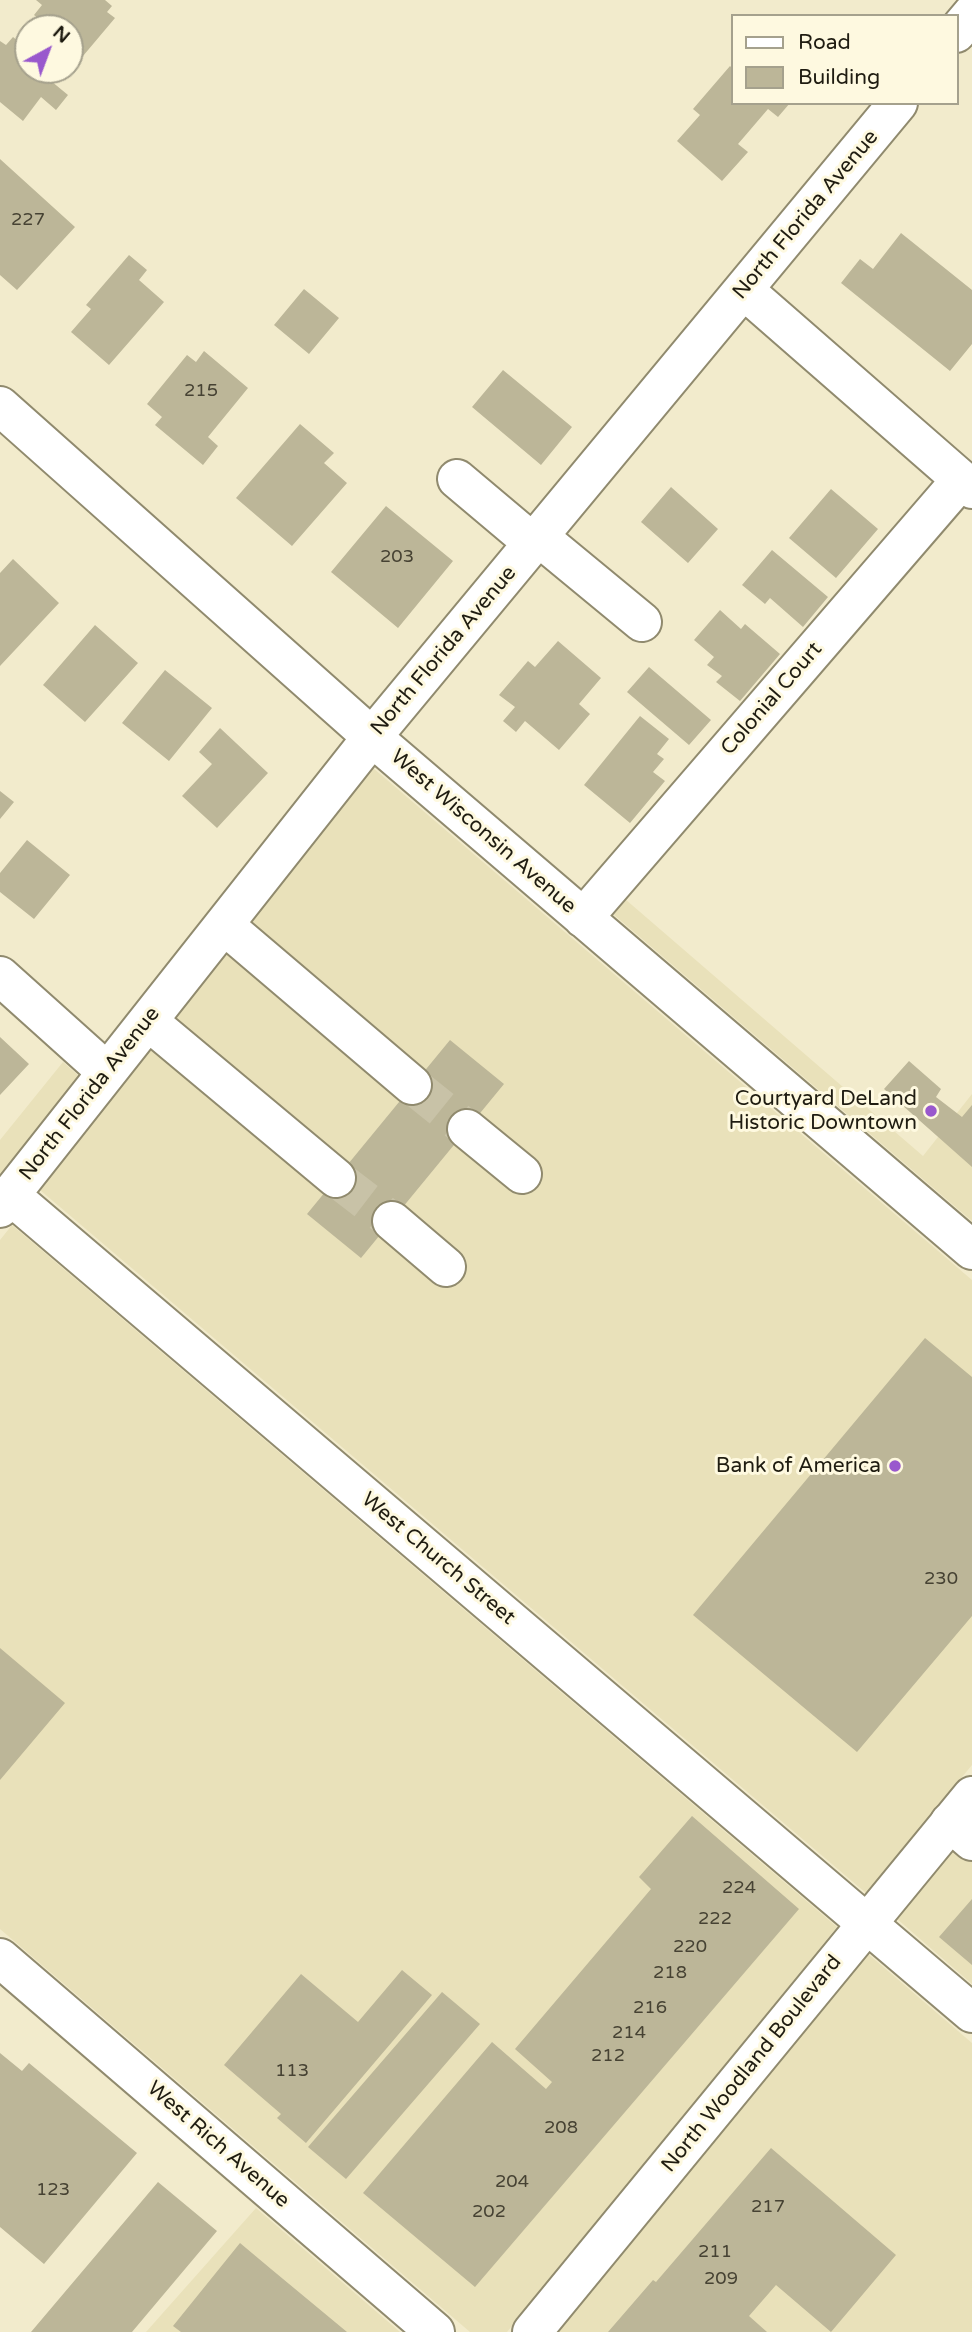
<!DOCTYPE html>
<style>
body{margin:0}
#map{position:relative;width:972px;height:2332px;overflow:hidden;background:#f2ebcc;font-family:"Varela Round",sans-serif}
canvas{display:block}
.legend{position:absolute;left:731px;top:14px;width:228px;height:91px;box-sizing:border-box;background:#fef9e0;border:2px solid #a5a18d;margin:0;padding:9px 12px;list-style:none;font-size:21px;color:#1f1c11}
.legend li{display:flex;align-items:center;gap:14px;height:35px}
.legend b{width:35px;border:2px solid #a5a18d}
.north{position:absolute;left:14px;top:14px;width:70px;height:70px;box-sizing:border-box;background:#fef9e0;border:2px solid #a5a18d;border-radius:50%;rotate:41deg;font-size:19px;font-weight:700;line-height:28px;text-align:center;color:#1f1c11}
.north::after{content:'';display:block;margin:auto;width:24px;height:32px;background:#9958cd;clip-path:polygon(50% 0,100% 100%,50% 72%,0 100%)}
</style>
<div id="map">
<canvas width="972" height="2332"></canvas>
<ul class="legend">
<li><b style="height:9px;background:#fff"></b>Road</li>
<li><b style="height:19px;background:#bcb698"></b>Building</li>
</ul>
<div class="north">N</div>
</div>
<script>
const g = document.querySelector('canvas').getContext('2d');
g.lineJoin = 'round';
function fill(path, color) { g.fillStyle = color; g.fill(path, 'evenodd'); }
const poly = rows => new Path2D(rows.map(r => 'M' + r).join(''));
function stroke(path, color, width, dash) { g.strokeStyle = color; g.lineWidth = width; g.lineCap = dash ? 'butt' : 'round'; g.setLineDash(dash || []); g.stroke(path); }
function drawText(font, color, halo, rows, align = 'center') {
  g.font = font + ' "Varela Round",sans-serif'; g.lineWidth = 6; g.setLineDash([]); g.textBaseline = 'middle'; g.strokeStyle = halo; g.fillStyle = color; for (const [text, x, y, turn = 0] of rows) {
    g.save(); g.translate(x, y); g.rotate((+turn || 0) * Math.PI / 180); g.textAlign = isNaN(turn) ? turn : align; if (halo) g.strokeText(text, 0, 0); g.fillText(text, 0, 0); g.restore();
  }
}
fill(poly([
 [373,768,972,1280,972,1765,866,1893,40,1190],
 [625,899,923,1156,972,1094,972,1221,613,914],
 [63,1062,79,1076,0,1176,0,1140],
 [12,1225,837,1927,507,2332,470,2332,0,1929,0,1240],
 [972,1827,972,1984,896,1918],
 [867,1953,972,2043,972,2332,558,2332],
 [256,2208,400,2332,146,2332]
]), '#e9e1ba');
fill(poly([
 [36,0,105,0,112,6,107,12,115,18,83,56,70,45,70,28,50,28,34,15,42,5],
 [13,37,28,49,28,70,54,70,58,73,51,81,68,95,56,110,41,97,23,121,0,102,0,41,6,45],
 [730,66,732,68,732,103,790,103,778,117,768,109,738,144,748,152,722,181,677,141,700,115,693,109],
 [0,159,75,227,17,290,0,275],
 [901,233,972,290,972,344,950,371,841,283,860,259,873,269],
 [129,255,147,270,139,280,164,302,109,365,71,332,91,309,86,305],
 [304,289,339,318,309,354,274,325],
 [204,351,248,388,208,437,218,446,203,465,155,425,162,417,147,404,187,355,196,362],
 [503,370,572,427,541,465,472,407],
 [300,424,334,453,324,463,347,483,292,546,236,498],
 [671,487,718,529,688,563,641,522],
 [831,489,878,529,836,578,789,538],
 [386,506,453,561,398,628,331,572],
 [772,550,828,597,803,627,770,598,765,604,742,585],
 [13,559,59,603,0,666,0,573],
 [720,610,741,629,745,624,780,654,740,701,716,682,722,676,707,665,714,657,694,640],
 [95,625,138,663,85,722,43,685],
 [558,641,601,678,579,704,590,714,559,750,525,721,516,732,503,721,515,707,499,695,528,661,535,667],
 [649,667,711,720,689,745,627,692],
 [165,670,212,708,169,761,122,723],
 [640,716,669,739,657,754,664,759,653,772,665,781,630,823,584,785],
 [220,728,268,773,217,828,182,796,212,764,199,752],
 [0,791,14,802,0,819],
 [27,840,70,875,34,919,0,892,0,873],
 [0,1037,29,1064,0,1095],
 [450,1040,504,1084,361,1258,307,1214],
 [909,1061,941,1089,936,1097,962,1117,972,1105,972,1167,884,1089],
 [925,1338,972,1377,972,1616,857,1752,693,1615],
 [0,1648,65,1703,0,1780],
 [692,1816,799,1909,475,2287,363,2193,492,2042,546,2089,552,2082,515,2049,651,1889,639,1877],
 [972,1899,972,1965,939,1937],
 [402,1970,432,1995,306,2143,277,2118,281,2114,224,2065,301,1974,358,2022],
 [442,1992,480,2024,346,2179,308,2147],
 [0,2053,22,2071,29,2063,137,2153,44,2264,0,2227],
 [771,2148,896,2255,831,2332,776,2285,749,2316,767,2332,608,2332,653,2280,656,2282],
 [158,2182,217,2231,132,2332,31,2332],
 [240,2243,271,2269,347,2332,181,2332,173,2326]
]), '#bcb698');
stroke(poly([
 [412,1085,467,1129],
 [336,1178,392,1221]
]), '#c8c2a7', 38, [38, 19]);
const minor = poly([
 [956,33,972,14],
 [744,290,972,489],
 [0,406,372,737,972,1250],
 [457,479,533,543],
 [539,537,642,622],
 [583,918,961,480],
 [224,925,412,1085],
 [0,976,107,1072],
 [148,1021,336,1178],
 [467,1129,522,1174],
 [10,1195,972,2013],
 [0,1208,372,737,898,103],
 [392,1221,446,1267],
 [950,1822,972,1841],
 [0,1958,435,2332]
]);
const major = poly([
 [532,2332,972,1796]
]);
stroke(minor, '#908a6e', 42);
stroke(major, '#908a6e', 42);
stroke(minor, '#fff', 38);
stroke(major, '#fff', 38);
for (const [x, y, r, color] of [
 [931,1111,7,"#9958cd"],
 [895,1466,7,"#9958cd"]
]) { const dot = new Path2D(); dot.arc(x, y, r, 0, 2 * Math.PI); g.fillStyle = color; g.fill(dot); stroke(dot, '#fef9e0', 2.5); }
drawText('18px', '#464233', null, [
 ["227",28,220],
 ["215",201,391],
 ["203",397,557],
 ["230",941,1579],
 ["224",739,1888],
 ["222",715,1919],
 ["220",690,1947],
 ["218",670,1973],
 ["216",650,2008],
 ["214",629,2033],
 ["212",608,2056],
 ["113",292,2071],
 ["208",561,2128],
 ["204",512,2182],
 ["123",53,2190],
 ["217",768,2207],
 ["202",489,2212],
 ["211",715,2252],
 ["209",721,2279]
]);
drawText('21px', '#1f1c11', '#fef9e0', [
 ["North Florida Avenue",806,215,-50],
 ["North Florida Avenue",444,651,-50],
 ["Colonial Court",772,699,-49],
 ["West Wisconsin Avenue",483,832,41],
 ["North Florida Avenue",90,1094,-52],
 ["West Church Street",438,1559,40],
 ["North Woodland Boulevard",752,2064,-51],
 ["West Rich Avenue",218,2145,41]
]);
drawText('21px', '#1f1c11', '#fef9e0', [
 ["Courtyard DeLand",917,1099],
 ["Historic Downtown",917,1123],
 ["Bank of America",881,1466]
], 'right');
</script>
